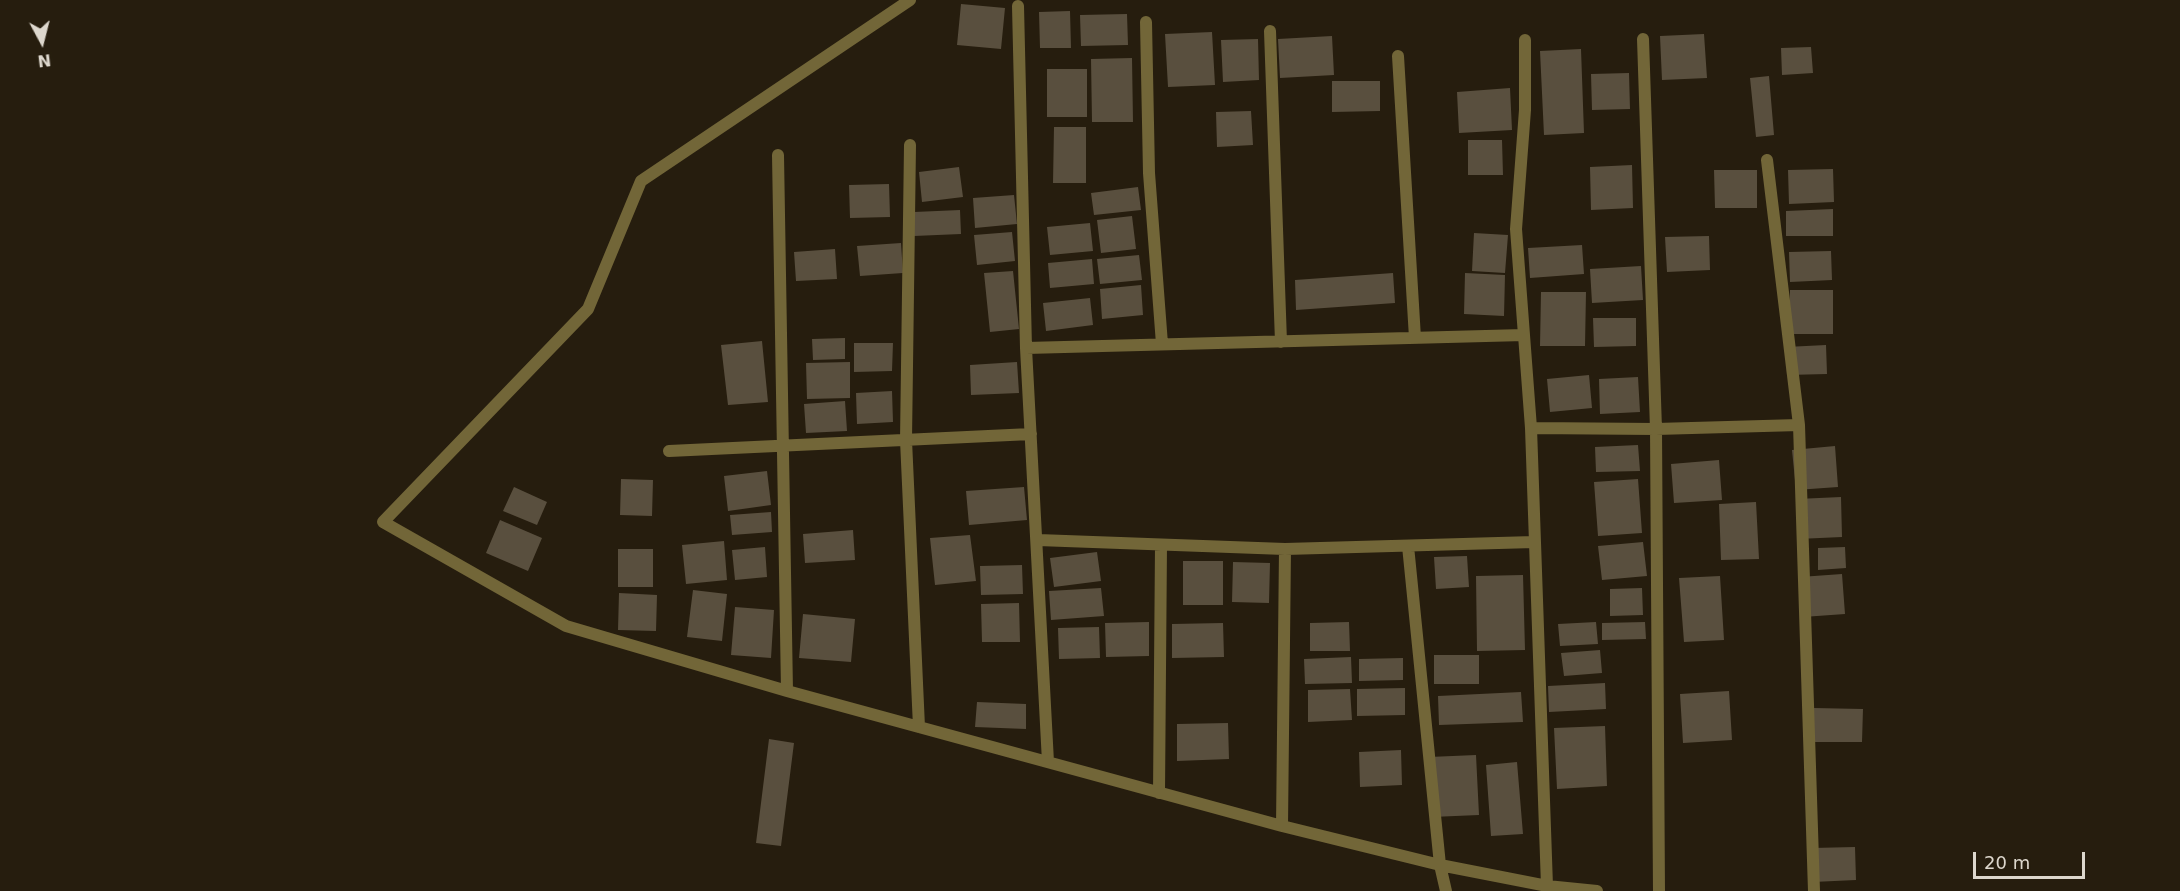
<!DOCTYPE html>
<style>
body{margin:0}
#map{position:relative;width:2180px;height:891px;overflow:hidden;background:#261d0e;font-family:"DejaVu Sans",sans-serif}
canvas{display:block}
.north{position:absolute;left:12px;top:12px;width:60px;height:60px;-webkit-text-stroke:4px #261d0e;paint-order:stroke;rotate:173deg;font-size:16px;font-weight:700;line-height:24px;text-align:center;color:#ddd7cd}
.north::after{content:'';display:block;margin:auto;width:21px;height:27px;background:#ddd7cd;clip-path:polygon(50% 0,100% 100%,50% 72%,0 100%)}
.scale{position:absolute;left:1973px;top:852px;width:112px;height:27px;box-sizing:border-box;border:3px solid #ddd7cd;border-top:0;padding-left:8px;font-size:18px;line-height:21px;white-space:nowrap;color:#ddd7cd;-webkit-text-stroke:4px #261d0e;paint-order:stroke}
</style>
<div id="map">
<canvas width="2180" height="891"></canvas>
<div class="north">N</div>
<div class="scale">20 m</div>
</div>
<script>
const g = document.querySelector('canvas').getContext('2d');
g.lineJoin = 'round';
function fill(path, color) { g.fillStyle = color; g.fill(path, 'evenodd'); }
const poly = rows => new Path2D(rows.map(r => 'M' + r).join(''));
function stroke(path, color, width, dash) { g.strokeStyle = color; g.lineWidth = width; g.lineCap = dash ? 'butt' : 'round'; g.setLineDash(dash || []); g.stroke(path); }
fill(poly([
 [961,4,1005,8,1001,49,957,45],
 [1070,11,1071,48,1040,48,1039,12],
 [1127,14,1128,45,1081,46,1080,15],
 [1212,32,1215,85,1168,87,1165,34],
 [1704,34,1707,78,1662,80,1660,36],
 [1332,36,1334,75,1280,78,1278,39],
 [1258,39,1259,80,1223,82,1221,40],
 [1811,47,1813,73,1782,75,1781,48],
 [1581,49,1584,133,1544,135,1540,51],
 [1132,58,1133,122,1092,122,1091,59],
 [1047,69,1087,69,1087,117,1047,117],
 [1629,73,1630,109,1592,110,1591,74],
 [1769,76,1774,135,1756,137,1750,78],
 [1332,81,1380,81,1380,111,1332,112],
 [1510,88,1512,130,1459,133,1457,92],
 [1251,111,1253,145,1217,147,1216,112],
 [1054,127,1086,127,1086,183,1053,183],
 [1468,140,1502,140,1503,175,1468,175],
 [1632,165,1633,208,1591,210,1590,167],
 [959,167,963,197,922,202,919,172],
 [1833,169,1834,202,1789,204,1788,170],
 [1714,170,1757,170,1757,208,1715,208],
 [889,184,890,217,850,218,849,185],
 [1138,187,1141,210,1094,215,1091,193],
 [1014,195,1017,224,975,228,973,198],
 [1833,209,1833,236,1786,236,1786,211],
 [960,210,961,234,914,236,914,212],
 [1132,216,1136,249,1101,253,1097,220],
 [1090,223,1093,251,1050,255,1047,227],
 [1012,232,1015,261,977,265,974,235],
 [1474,233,1508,235,1505,273,1472,271],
 [1709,236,1710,270,1667,272,1665,237],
 [901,243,903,273,860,276,857,246],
 [1582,245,1584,274,1530,278,1528,248],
 [835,249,837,279,796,281,794,252],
 [1831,251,1832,280,1790,282,1789,252],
 [1139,255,1142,280,1100,284,1097,259],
 [1092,259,1094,284,1050,288,1048,263],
 [1641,266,1643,300,1592,303,1590,269],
 [1013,271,1019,329,990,332,984,273],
 [1393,273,1395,303,1296,310,1295,280],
 [1465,273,1505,275,1504,316,1464,314],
 [1141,285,1143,315,1102,319,1100,289],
 [1790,290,1833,290,1833,334,1789,334],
 [1541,292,1586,292,1585,346,1540,346],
 [1090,298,1093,325,1046,331,1043,303],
 [1593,318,1636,318,1636,346,1594,347],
 [845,338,845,359,813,360,812,339],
 [762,341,768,402,728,405,721,345],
 [854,343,893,343,892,371,854,372],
 [1826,345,1827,374,1787,375,1786,347],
 [850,362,850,398,807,399,806,363],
 [1017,362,1019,393,971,395,970,365],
 [1589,375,1592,408,1550,412,1547,379],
 [1638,377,1640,412,1600,414,1599,379],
 [892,391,893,422,857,424,856,393],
 [845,401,847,431,806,433,804,404],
 [1638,445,1640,471,1596,472,1595,447],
 [1835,446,1838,487,1796,490,1792,450],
 [1719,460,1722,500,1674,503,1671,464],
 [767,471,771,505,728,511,724,476],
 [621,479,653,480,652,516,620,515],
 [1638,479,1642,533,1598,536,1594,482],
 [514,487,547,502,537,525,503,511],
 [1024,487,1027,520,969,525,966,491],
 [1841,497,1842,537,1798,539,1797,499],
 [1756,502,1759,559,1721,560,1719,504],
 [771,512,772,532,732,535,730,515],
 [500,520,542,538,528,571,486,553],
 [853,530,855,560,805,563,803,534],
 [970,535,976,581,935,585,930,538],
 [724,541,727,580,686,584,682,545],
 [1643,542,1647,576,1602,580,1598,546],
 [765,547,767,577,735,580,732,550],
 [1845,547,1846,568,1818,570,1818,548],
 [618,549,653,549,653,587,618,587],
 [1097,552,1101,581,1054,587,1050,558],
 [1467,556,1469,587,1436,589,1434,557],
 [1183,561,1223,561,1223,605,1183,605],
 [1233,562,1270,563,1269,603,1232,602],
 [1022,565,1023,594,981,595,980,566],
 [1842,574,1845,614,1803,617,1800,577],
 [1523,575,1525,650,1477,651,1476,576],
 [1720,576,1724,640,1684,642,1679,578],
 [1101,588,1104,616,1051,620,1049,591],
 [1642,588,1643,615,1610,616,1610,589],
 [693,590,727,594,722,641,687,637],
 [619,593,657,595,656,631,618,630],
 [1019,603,1020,642,982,642,981,604],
 [735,607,774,610,771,658,731,655],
 [803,614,855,619,851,662,799,658],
 [1149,622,1149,656,1106,657,1105,623],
 [1349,622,1350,651,1310,651,1310,623],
 [1596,622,1598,644,1560,646,1558,624],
 [1645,622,1646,639,1602,640,1602,623],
 [1223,623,1224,657,1172,658,1172,624],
 [1099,627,1100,658,1059,659,1058,628],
 [1600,650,1602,673,1564,676,1561,653],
 [1434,655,1479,655,1479,684,1434,684],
 [1351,657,1352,683,1305,684,1304,659],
 [1403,658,1403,680,1359,681,1359,659],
 [1605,683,1606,709,1549,712,1548,686],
 [1405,688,1405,715,1357,716,1357,689],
 [1350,689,1352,720,1308,722,1308,690],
 [1729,691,1732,740,1683,743,1680,694],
 [1521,692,1523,722,1439,725,1438,696],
 [977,702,1026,704,1026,729,975,727],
 [1814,708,1863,709,1862,742,1814,742],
 [1228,723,1229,759,1177,761,1177,724],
 [1605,726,1607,786,1557,789,1554,728],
 [769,739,794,743,781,846,756,843],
 [1401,750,1402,785,1360,787,1359,752],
 [1476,755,1479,815,1432,817,1429,757],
 [1517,762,1523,834,1491,836,1486,765],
 [1855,847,1856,880,1813,882,1812,848]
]), '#594f3e');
stroke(poly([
 [910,0,641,181,588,309,383,522,566,626,787,691,1282,826,1440,865,1547,886,1597,891],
 [1018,6,1026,348,1048,762],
 [1146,22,1149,173,1162,344],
 [1270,31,1281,342],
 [1643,39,1656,429,1659,891],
 [1525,40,1525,110,1516,229,1531,428,1547,886],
 [1398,56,1415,338],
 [910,145,906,440,919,727],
 [778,155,787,691],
 [1767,160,1799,425,1814,891],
 [1026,348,1524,335],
 [1531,428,1656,429,1799,425],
 [669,451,1031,434],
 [1038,540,1285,549,1534,542],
 [1408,546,1440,865,1446,891],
 [1159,793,1161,545],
 [1282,826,1285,549]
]), '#726638', 12);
</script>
